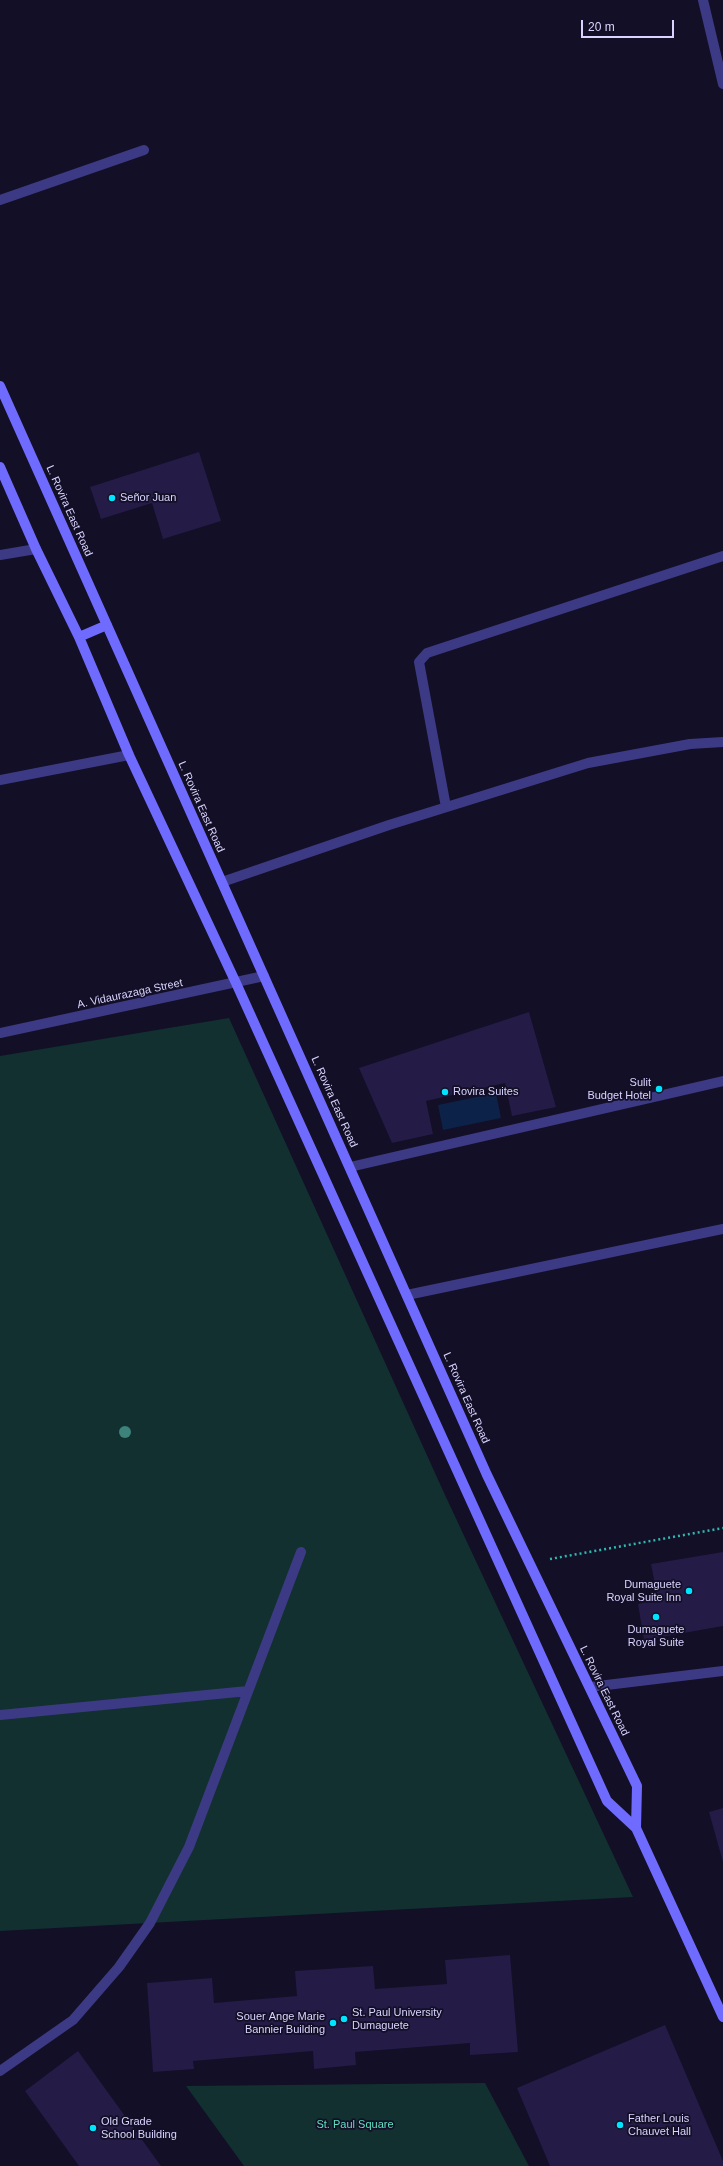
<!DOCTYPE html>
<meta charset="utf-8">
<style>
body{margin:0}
#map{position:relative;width:723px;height:2166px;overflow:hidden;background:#130f26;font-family:Arial,sans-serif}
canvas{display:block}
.scale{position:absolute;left:581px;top:20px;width:93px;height:18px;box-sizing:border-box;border:2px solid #d9d4ff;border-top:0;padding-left:5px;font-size:12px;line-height:14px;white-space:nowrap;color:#d9d4ff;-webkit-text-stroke:3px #130f26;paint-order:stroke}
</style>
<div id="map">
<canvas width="723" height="2166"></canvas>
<div class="scale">20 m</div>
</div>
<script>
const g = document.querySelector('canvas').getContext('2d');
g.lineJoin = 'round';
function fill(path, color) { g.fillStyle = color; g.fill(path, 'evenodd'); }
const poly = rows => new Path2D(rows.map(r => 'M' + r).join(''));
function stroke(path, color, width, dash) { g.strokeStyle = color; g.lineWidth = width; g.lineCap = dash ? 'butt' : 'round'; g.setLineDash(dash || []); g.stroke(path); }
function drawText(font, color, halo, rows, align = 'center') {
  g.font = font + ' Arial,sans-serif'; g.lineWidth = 3.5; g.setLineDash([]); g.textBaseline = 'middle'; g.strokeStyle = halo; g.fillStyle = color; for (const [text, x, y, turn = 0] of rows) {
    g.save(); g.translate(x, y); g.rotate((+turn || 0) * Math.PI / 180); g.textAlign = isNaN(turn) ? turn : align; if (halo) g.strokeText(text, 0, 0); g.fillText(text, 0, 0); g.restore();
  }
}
fill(poly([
 [229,1018,445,1495,633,1897,0,1931,0,1056],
 [485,2083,529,2166,244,2166,186,2086]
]), '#12302f');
fill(poly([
 [496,1093,501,1118,443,1130,438,1105]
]), '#0c2248');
fill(poly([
 [199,452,221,521,163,539,152,503,101,519,90,487],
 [529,1012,556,1107,512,1116,505,1083,426,1101,433,1134,392,1143,359,1068],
 [723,1552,723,1626,644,1640,638,1604,658,1600,651,1564],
 [723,1808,723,1862,709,1812],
 [510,1955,518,2052,470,2055,470,2043,355,2052,356,2065,314,2069,313,2051,193,2061,194,2069,153,2072,147,1983,212,1978,214,2003,297,1996,295,1971,373,1966,375,1989,447,1984,445,1960],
 [665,2025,723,2161,723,2166,550,2166,517,2088],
 [78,2051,161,2166,79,2166,25,2091]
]), '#241b47');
stroke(poly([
 [550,1559,723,1528]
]), '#2fb8b0', 2.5, [2, 3]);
stroke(poly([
 [407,1295,723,1229],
 [590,1687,723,1671],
 [0,1715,248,1691],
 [0,2071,73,2020,119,1967,150,1923,189,1847,301,1552]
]), '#3d3a85', 10);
stroke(poly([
 [703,0,723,84],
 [0,200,144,150],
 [0,555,36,549],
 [0,780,129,755],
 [446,807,419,662,427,653,723,556],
 [222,882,389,825,588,763,690,744,723,742],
 [0,1033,264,976],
 [350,1167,723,1081]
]), '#3d3a85', 10);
stroke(poly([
 [0,386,487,1475,637,1786,636,1828],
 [0,467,36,549,79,637,129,755,236,983,607,1801,636,1828,723,2017],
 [79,637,107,625]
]), '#6f6bff', 10);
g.fillStyle = '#3d827b';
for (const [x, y] of [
 [125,1432]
]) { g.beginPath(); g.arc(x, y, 6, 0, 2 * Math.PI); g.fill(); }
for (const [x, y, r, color] of [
 [112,498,4,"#00e5ff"],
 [659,1089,4,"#00e5ff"],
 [445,1092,4,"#00e5ff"],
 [689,1591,4,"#00e5ff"],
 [656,1617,4,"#00e5ff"],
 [344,2019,4,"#00e5ff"],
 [333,2023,4,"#00e5ff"],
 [620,2125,4,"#00e5ff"],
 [93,2128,4,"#00e5ff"]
]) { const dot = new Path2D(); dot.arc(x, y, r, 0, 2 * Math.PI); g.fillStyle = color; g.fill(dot); stroke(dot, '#130f26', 1.5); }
drawText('11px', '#d9d4ff', '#130f26', [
 ["Señor Juan",120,498],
 ["Sulit",651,1083,"right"],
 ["Budget Hotel",651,1096,"right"],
 ["Rovira Suites",453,1092],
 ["Dumaguete",681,1585,"right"],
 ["Royal Suite Inn",681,1598,"right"],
 ["Dumaguete",656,1630,"center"],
 ["Royal Suite",656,1643,"center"],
 ["St. Paul University",352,2013],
 ["Dumaguete",352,2026],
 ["Souer Ange Marie",325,2017,"right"],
 ["Bannier Building",325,2030,"right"],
 ["Father Louis",628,2119],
 ["Chauvet Hall",628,2132],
 ["Old Grade",101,2122],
 ["School Building",101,2135]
], 'left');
drawText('11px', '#d9d4ff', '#130f26', [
 ["L. Rovira East Road",69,511,66],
 ["L. Rovira East Road",201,807,66],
 ["A. Vidaurazaga Street",130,994,-12],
 ["L. Rovira East Road",334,1102,66],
 ["L. Rovira East Road",466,1398,66],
 ["L. Rovira East Road",604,1691,64]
]);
drawText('11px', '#5fe0c0', '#130f26', [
 ["St. Paul Square",355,2125]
]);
</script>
